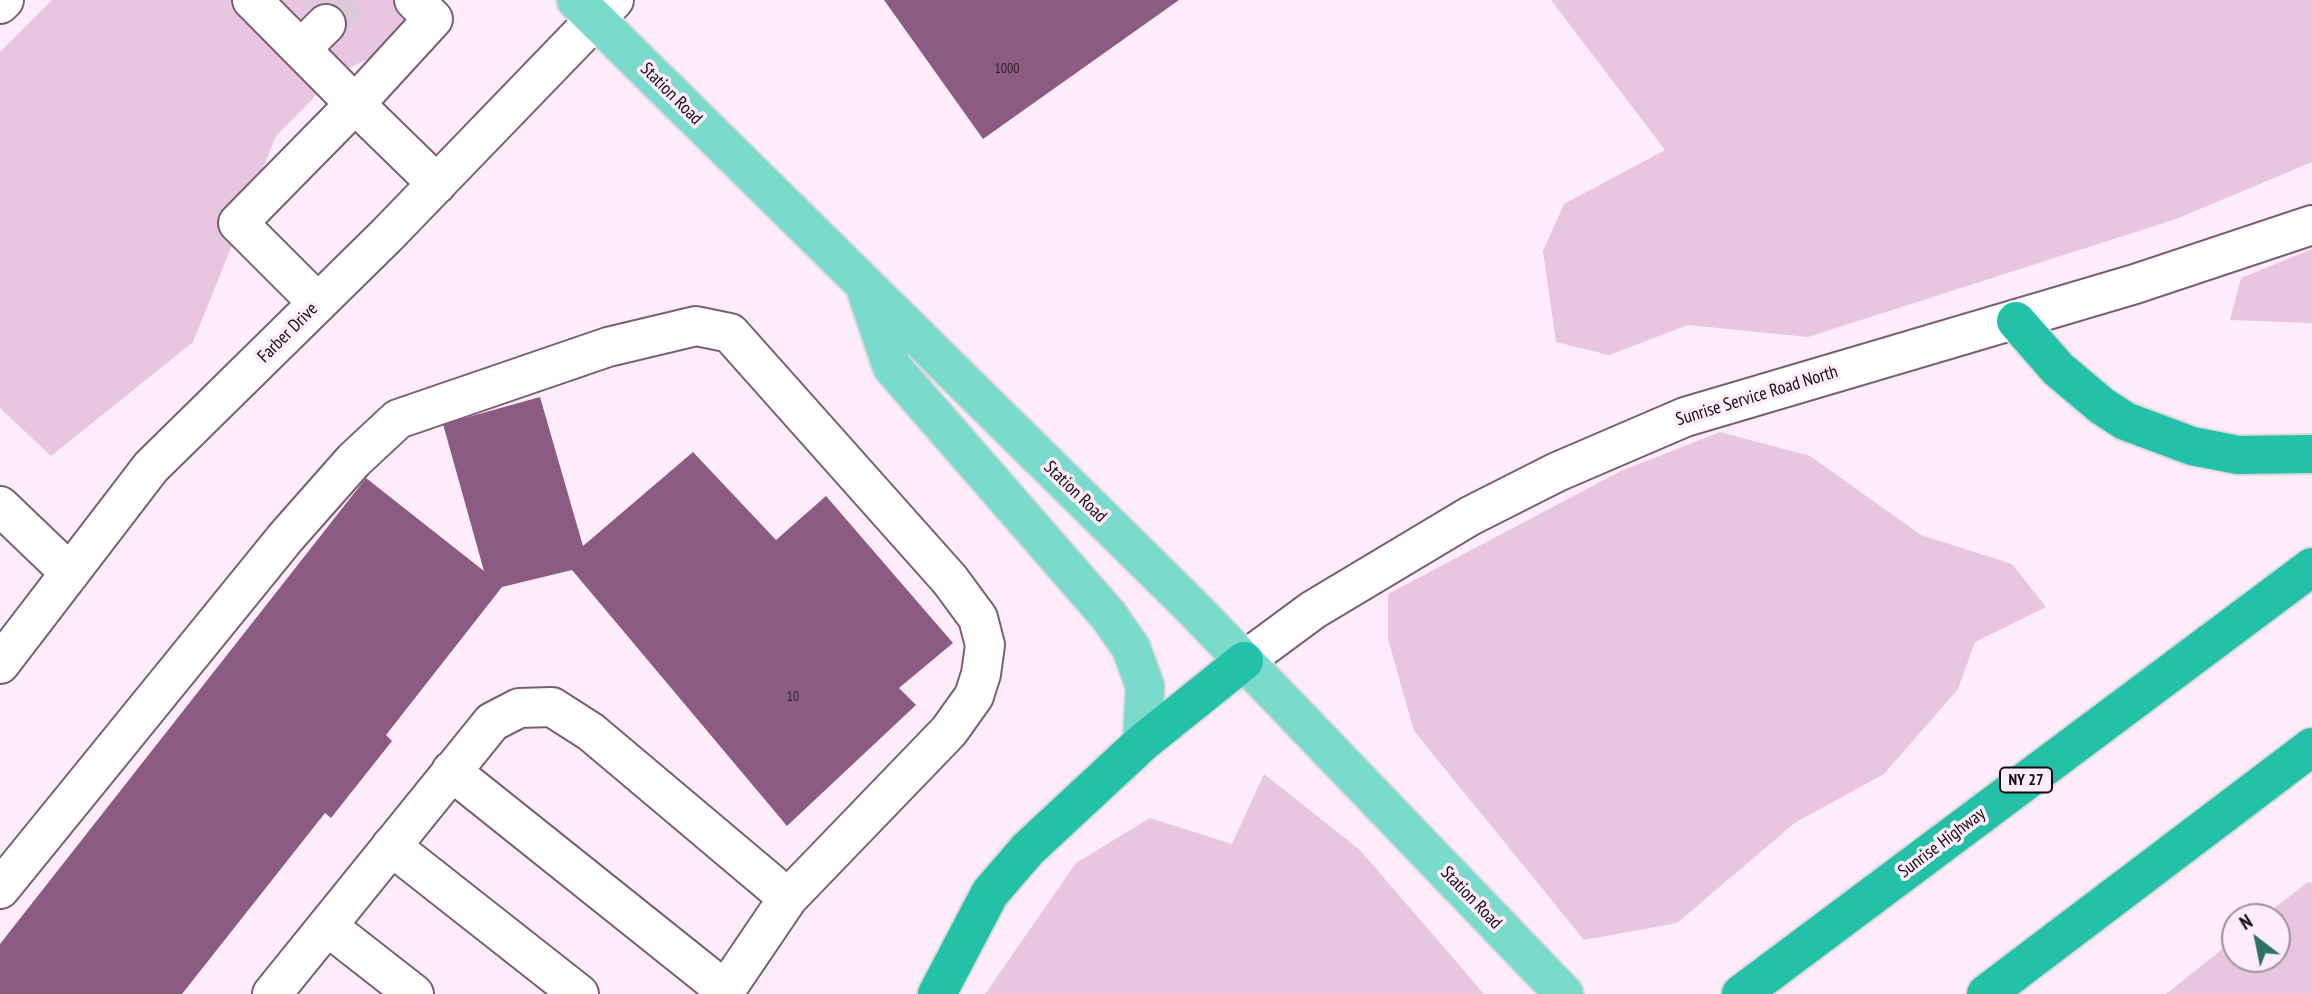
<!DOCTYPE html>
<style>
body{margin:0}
#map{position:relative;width:2312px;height:994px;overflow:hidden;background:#ffecfa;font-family:"PT Sans Narrow",sans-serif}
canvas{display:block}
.north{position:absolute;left:2221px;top:903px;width:70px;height:70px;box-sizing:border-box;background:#ffecfa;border:2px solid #a0919d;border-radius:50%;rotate:328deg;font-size:19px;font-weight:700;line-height:28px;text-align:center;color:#120911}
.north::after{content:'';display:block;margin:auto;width:24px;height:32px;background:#2d7164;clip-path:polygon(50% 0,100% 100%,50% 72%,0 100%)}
</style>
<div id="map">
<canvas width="2312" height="994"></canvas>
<div class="north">N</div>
</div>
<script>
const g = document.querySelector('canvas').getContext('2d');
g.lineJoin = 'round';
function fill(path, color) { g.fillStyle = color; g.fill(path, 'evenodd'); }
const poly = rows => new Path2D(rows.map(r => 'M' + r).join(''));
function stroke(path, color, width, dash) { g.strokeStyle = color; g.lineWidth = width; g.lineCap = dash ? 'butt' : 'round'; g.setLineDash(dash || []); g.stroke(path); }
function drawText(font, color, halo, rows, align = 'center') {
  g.font = font + ' "PT Sans Narrow",sans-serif'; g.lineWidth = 7; g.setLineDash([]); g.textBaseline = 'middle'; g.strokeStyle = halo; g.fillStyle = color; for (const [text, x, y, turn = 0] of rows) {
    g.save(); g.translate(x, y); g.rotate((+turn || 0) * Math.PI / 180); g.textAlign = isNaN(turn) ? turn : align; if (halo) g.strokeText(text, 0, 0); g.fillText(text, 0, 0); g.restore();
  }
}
fill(poly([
 [52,0,432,0,401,43,337,74,276,136,193,342,51,456,0,408,0,52],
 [1551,0,2312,0,2312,162,2176,219,1808,337,1688,325,1609,355,1556,342,1543,251,1564,204,1665,150],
 [2312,249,2312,323,2230,320,2241,278],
 [1720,432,1810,456,1921,535,2012,564,2046,607,1975,642,1958,689,1884,774,1796,822,1677,923,1584,940,1414,731,1388,639,1388,594,1621,471],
 [1264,774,1360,850,1484,994,985,994,1076,863,1150,818,1232,844],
 [2308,882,2312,883,2312,994,2166,994,2235,939,2235,959,2277,959,2277,917,2263,917]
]), '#e8c6e0');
fill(poly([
 [884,0,1179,0,983,139],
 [540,397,583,546,693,452,776,540,826,496,953,643,899,688,916,705,787,826,572,570,502,587,386,735,392,741,331,818,325,813,182,994,0,994,0,944,366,478,484,571,443,424]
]), '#8b5b82');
stroke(poly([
 [326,24,350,0]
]), '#dbcad7', 38, [38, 19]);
const minor = poly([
 [252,0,355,104,238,223,318,303],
 [414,0,433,19,355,104,437,184],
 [0,4,4,0],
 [301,49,326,24],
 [0,506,70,573],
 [1244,661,1313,610,1470,516,1557,472,1685,417,2135,284,2312,225],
 [0,664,151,467,387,235,614,0],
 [451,771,725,990],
 [391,846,579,994],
 [0,889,286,537,354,460,398,419,608,347,696,326,730,333,950,580,978,618,985,645,981,674,974,696,949,731,788,898,723,994],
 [327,926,414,994],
 [272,994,492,722,519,708,552,707,591,732,788,898]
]);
const major = poly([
 [576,0,1195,610,1564,994],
 [867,293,892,367,1108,615,1131,648,1145,686,1142,743]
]);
const highway = poly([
 [2016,321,2058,369,2102,406,2125,421,2192,446,2238,455,2312,454],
 [937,994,990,893,1028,849,1142,743,1244,661],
 [1741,994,2312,567],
 [1986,994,2312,747]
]);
stroke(minor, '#7a5f74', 42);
stroke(major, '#d9d8d9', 42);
stroke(highway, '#d9d8d9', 42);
stroke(minor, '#fff', 38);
stroke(major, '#7adacb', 38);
stroke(highway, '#22c1a8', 38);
drawText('14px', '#301e2d', null, [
 ["1000",1007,69],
 ["10",793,697]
]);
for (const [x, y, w] of [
 [2026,780,52]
]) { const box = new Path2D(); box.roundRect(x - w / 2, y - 12.5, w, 25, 5); g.fillStyle = '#ffecfa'; g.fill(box); stroke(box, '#120911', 2); }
drawText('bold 16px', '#120911', null, [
 ["NY 27",2026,780]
]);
drawText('18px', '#120911', '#ffecfa', [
 ["Station Road",671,94,45],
 ["Farber Drive",288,333,-45],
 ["Sunrise Service Road North",1757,396,-17],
 ["Station Road",1075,492,44],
 ["Sunrise Highway",1942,843,-37],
 ["Station Road",1471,898,46]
]);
</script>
